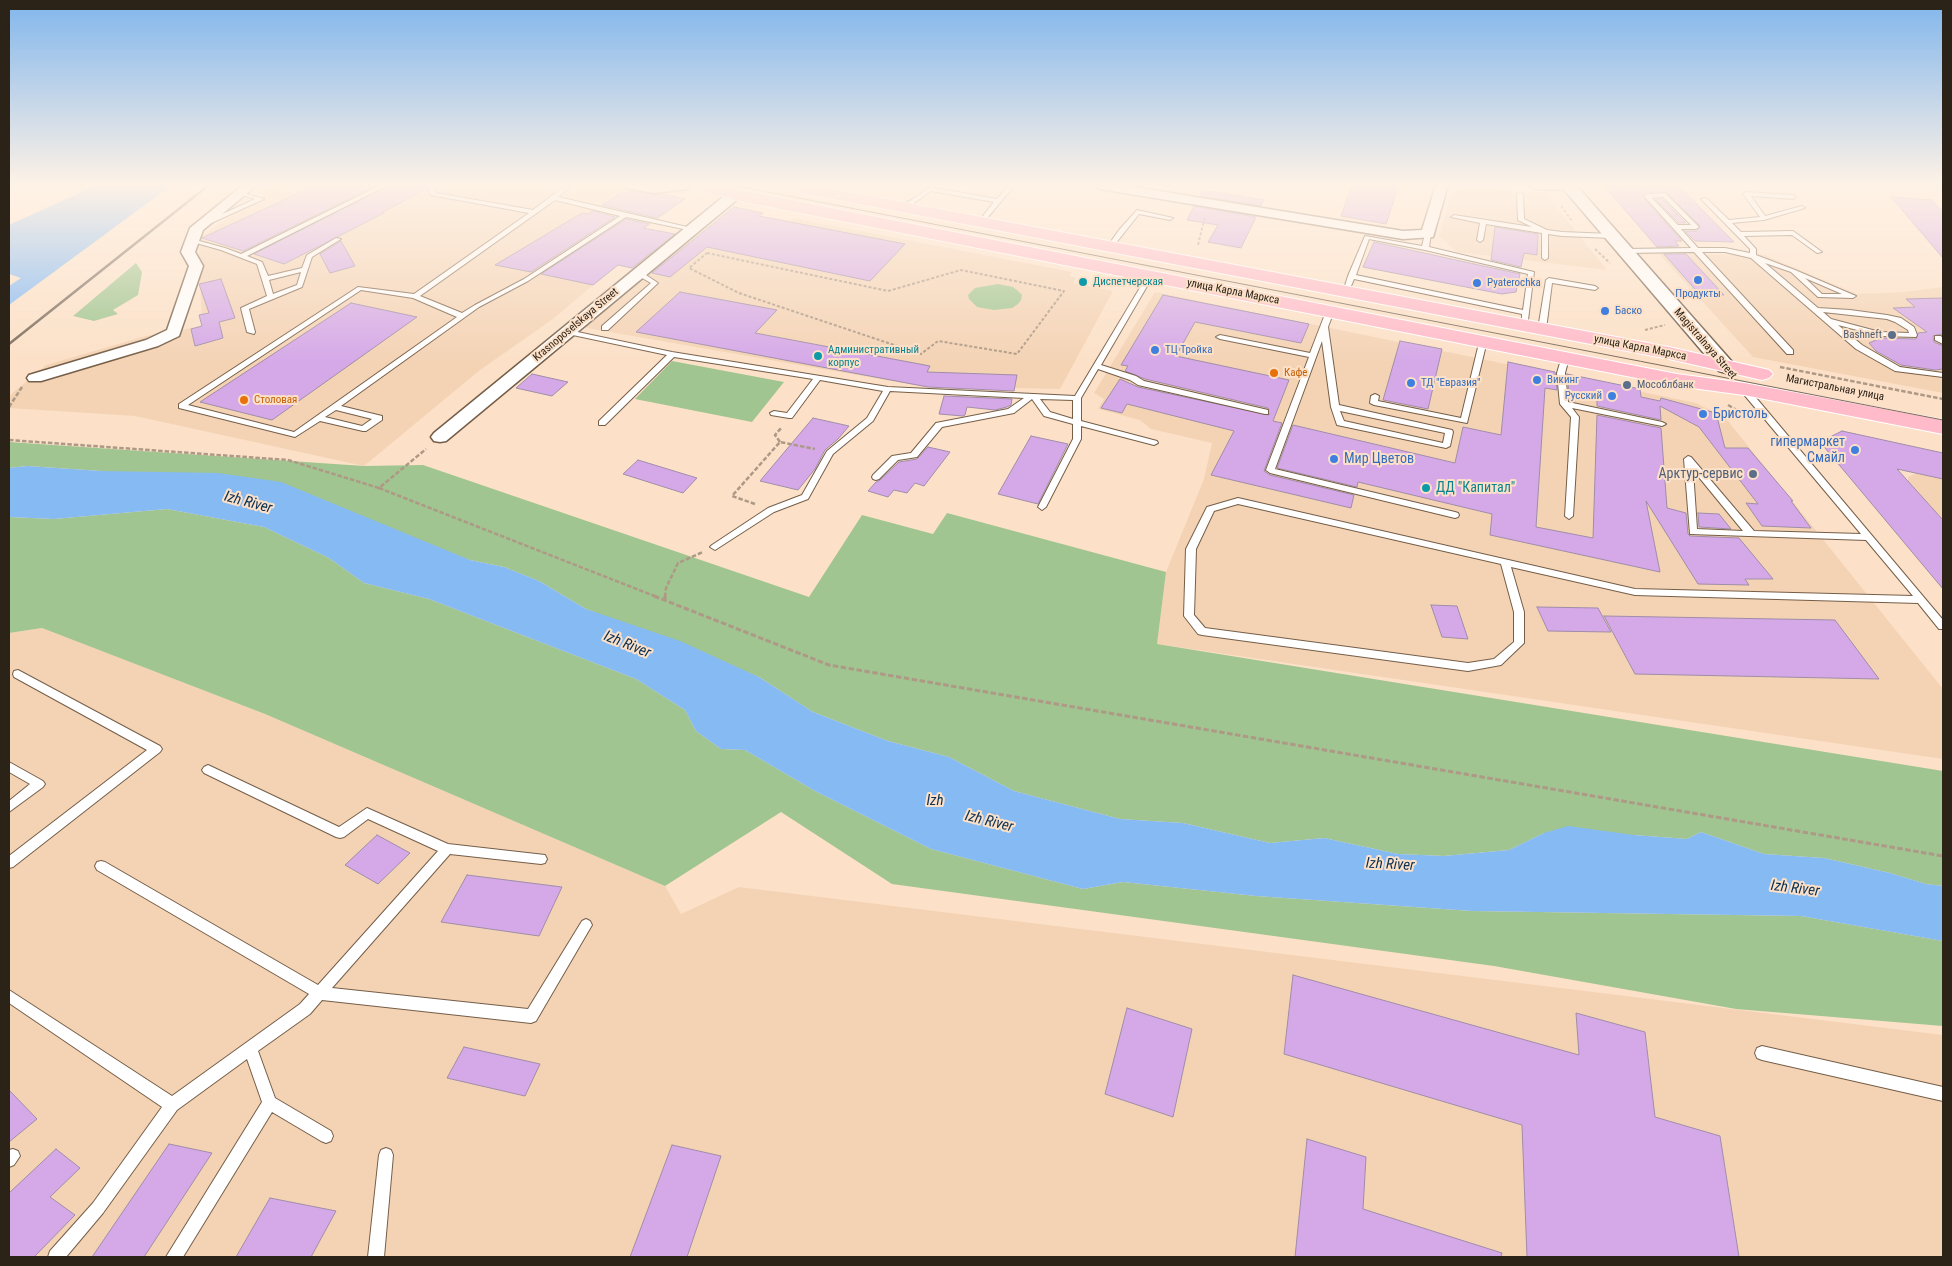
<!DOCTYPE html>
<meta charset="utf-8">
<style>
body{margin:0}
#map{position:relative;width:1952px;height:1266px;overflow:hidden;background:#fce1c8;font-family:"Roboto Condensed",sans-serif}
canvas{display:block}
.frame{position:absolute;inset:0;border:10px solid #2b2218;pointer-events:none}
</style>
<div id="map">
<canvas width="1952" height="1266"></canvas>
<div class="frame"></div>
</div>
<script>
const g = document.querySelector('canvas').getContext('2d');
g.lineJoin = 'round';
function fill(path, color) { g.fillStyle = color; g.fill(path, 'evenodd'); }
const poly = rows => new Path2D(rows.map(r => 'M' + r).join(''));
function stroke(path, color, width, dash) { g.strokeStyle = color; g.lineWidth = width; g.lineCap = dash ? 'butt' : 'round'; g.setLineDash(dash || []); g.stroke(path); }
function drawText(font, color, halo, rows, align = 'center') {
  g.font = font + ' "Roboto Condensed",sans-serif'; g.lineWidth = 4; g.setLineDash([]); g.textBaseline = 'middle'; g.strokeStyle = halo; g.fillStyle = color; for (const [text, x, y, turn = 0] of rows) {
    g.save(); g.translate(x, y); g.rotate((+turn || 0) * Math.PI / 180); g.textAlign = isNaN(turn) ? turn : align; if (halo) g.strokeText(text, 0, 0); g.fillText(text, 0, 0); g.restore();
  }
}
fill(poly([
 [268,185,616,185,685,199,646,228,660,231,593,285,553,319,480,370,364,466,135,416,9,408,9,396,46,365,146,336,202,326,198,238,263,195,254,192],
 [1486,187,1546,194,1607,270,1457,252,1439,236,1453,190],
 [734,207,763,213,759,216,788,222,793,218,1072,272,1070,276,1076,278,1073,283,1113,291,1060,389,920,386,581,327,676,250,687,242,695,245,735,213,728,212],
 [1659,254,1765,255,1857,294,1905,292,1943,287,1943,393,1753,357],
 [1155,292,1696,403,1716,413,1728,421,1943,689,1943,759,1157,644,1166,572,1204,479,1212,443,1151,429,1140,420,1098,409,1104,399,1094,393],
 [1906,445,1943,453,1943,520,1908,481,1908,477,1917,473],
 [42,628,265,714,665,886,681,914,739,887,1943,1035,1943,1257,9,1257,9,633]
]), '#f4d3b5');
fill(poly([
 [136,263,142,272,138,295,113,310,118,314,94,321,73,316],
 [998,284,1013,287,1018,291,1022,295,1021,300,1018,304,1012,308,994,310,977,307,969,299,968,295,975,288],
 [672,361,784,382,752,422,635,399],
 [9,442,364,466,423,465,809,597,862,515,933,534,947,513,1166,572,1157,644,1943,771,1943,886,1926,884,1890,873,1824,858,1764,854,1701,832,1687,839,1634,835,1544,833,1509,850,1444,856,1398,854,1324,838,1270,843,1183,823,1120,819,1014,791,949,757,888,741,813,712,759,677,586,609,539,581,504,567,470,560,101,471,27,466,9,468],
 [167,509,264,527,329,558,364,583,429,599,636,679,685,710,696,731,721,749,745,750,815,791,931,849,1083,889,1123,882,1256,896,1472,911,1801,916,1943,941,1943,1026,1736,1009,1494,966,892,884,781,812,665,886,265,714,42,628,9,633,9,517,54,519]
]), '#a0c590');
fill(poly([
 [97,185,172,185,9,305,9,286,21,278,9,274,9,225],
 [27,466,101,471,218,473,281,482,470,560,504,567,539,581,586,609,680,641,759,677,813,712,888,741,949,757,1014,791,1120,819,1183,823,1270,843,1324,838,1398,854,1444,856,1509,850,1544,833,1568,826,1634,835,1687,839,1701,832,1764,854,1824,858,1890,873,1926,884,1943,886,1943,941,1801,916,1472,911,1256,896,1123,882,1083,889,931,849,815,791,745,750,721,749,696,731,685,710,636,679,429,599,364,583,329,558,264,527,167,509,54,519,9,517,9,468]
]), '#86baf3');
const building = poly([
 [316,185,377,185,243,251,202,238,316,185],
 [390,185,422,185,427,189,381,213,384,213,284,264,254,254,390,185],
 [1352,185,1399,185,1386,224,1341,216,1352,185],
 [1650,185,1678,185,1734,242,1695,241,1685,231,1697,231,1700,226,1666,192,1647,192,1643,194,1643,197,1682,241,1675,241,1679,246,1657,247,1604,186,1650,187,1650,185],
 [626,190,654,195,662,194,685,199,657,218,602,205,626,190],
 [1203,190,1264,200,1261,206,1200,196,1203,190],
 [1891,197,1932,200,1943,212,1943,258,1891,197],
 [1662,199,1686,223,1679,223,1656,200,1662,199],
 [1194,206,1256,217,1241,248,1208,242,1218,225,1187,220,1194,206],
 [734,207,763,213,759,216,905,244,870,281,707,247,670,277,652,273,734,207],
 [593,211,615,217,531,272,495,265,582,213,588,214,593,211],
 [626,219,649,224,643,228,675,234,632,268,618,265,593,285,541,274,626,219],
 [1495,227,1538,234,1537,255,1524,253,1521,267,1491,260,1495,227],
 [341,241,355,266,330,273,320,254,341,241],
 [1374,242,1520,274,1516,292,1502,294,1363,267,1374,242],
 [1664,254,1686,254,1724,295,1700,295,1664,254],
 [221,279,235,318,219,322,223,338,195,346,191,329,202,326,199,315,209,313,199,284,221,279],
 [680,292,777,310,755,333,930,366,927,372,1017,375,1014,391,928,387,636,332,680,292],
 [1163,295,1309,324,1301,343,1195,322,1176,356,1289,380,1273,421,1282,423,1264,471,1270,475,1354,495,1351,508,1211,475,1234,431,1127,404,1122,413,1101,408,1120,379,1138,387,1269,415,1268,408,1145,379,1125,371,1128,366,1121,365,1163,295],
 [1943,298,1943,336,1941,334,1933,336,1934,342,1943,346,1943,369,1935,370,1901,365,1876,351,1869,343,1881,338,1916,339,1918,333,1927,332,1893,308,1915,307,1906,299,1943,298],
 [351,303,417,317,272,420,200,402,351,303],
 [1400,341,1442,349,1428,409,1383,400,1400,341],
 [1508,362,1555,372,1557,390,1545,388,1536,527,1593,538,1597,415,1661,428,1667,508,1686,513,1688,534,1690,536,1739,538,1773,579,1745,579,1749,585,1698,584,1646,501,1660,572,1490,535,1492,514,1358,482,1357,487,1277,468,1293,425,1455,463,1463,427,1501,435,1508,362],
 [532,374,568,382,552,396,516,388,532,374],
 [1567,374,1640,389,1641,397,1660,401,1661,398,1716,413,1725,448,1748,448,1793,501,1791,501,1811,528,1762,526,1746,503,1758,504,1699,427,1660,406,1661,420,1597,406,1597,399,1569,393,1567,374],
 [944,396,1012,399,1011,405,1007,407,995,410,967,407,965,415,963,416,939,414,944,396],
 [813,418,849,426,838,439,825,450,815,469,798,490,760,481,813,418],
 [1842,431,1943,453,1943,479,1897,469,1943,520,1943,589,1820,442,1842,431],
 [1031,436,1068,444,1038,504,998,494,1031,436],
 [928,447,950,452,924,486,915,483,907,493,894,490,888,497,868,491,876,482,880,480,899,462,917,459,928,447],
 [638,460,697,478,683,493,623,474,638,460],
 [1698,513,1719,514,1731,529,1699,527,1698,513],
 [1431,605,1457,606,1468,639,1442,637,1431,605],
 [1537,607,1598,608,1611,632,1548,631,1537,607],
 [1604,616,1835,620,1879,679,1635,674,1604,616],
 [377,835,410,853,378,884,345,865,377,835],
 [467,875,562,887,539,936,441,922,467,875],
 [1293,975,1579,1055,1576,1013,1645,1032,1655,1117,1720,1136,1739,1257,1527,1257,1522,1125,1284,1054,1293,975],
 [1127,1008,1192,1029,1173,1117,1105,1094,1127,1008],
 [464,1047,540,1064,525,1096,447,1078,464,1047],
 [9,1090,37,1119,9,1142,9,1090],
 [1307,1139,1366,1157,1363,1209,1502,1253,1501,1257,1295,1257,1307,1139],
 [169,1144,212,1153,144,1257,92,1257,169,1144],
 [672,1145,721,1156,687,1257,630,1257,672,1145],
 [56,1149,80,1168,50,1197,75,1215,34,1257,9,1257,9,1193,56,1149],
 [270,1198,336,1211,311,1257,236,1257,270,1198]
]);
fill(building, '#d5a9e8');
stroke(building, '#a08da8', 1);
const service = poly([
 [287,185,295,185,289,188,287,187,287,185],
 [381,185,388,185,247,256,262,262,268,276,302,268,307,255,336,238,341,239,312,257,302,287,249,309,255,332,254,334,247,332,241,308,267,296,257,264,221,250,189,241,192,239,225,248,241,254,381,185],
 [301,272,297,285,273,294,269,280,301,272],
 [424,185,433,185,436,193,533,210,566,185,572,185,558,197,696,229,693,231,626,217,528,281,479,307,341,406,382,416,382,420,366,431,363,431,320,421,295,437,179,408,179,404,358,287,414,294,529,213,431,195,428,187,424,185],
 [555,200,620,216,524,279,475,305,462,313,420,296,555,200],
 [361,290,413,298,457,317,294,432,188,405,361,290],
 [336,410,372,419,362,426,325,417,336,410],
 [1009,185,1015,185,983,223,981,224,978,222,994,202,931,191,914,203,896,208,893,206,910,201,930,187,997,199,1009,185],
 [239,192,264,199,207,225,203,225,203,223,255,199,239,194,239,192],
 [1520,192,1523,194,1524,219,1547,230,1562,232,1612,234,1615,236,1612,238,1562,236,1548,234,1548,258,1545,260,1542,258,1542,233,1486,224,1483,240,1480,242,1477,240,1480,223,1451,217,1454,215,1532,227,1518,220,1517,194,1520,192],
 [1746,192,1793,195,1796,197,1793,199,1751,196,1765,216,1802,206,1805,208,1764,220,1732,223,1741,232,1793,231,1822,252,1817,253,1792,235,1744,236,1756,249,1756,255,1795,270,1856,296,1853,298,1818,297,1791,272,1765,263,1818,308,1850,310,1887,315,1901,318,1914,327,1917,335,1916,337,1880,336,1838,325,1862,345,1900,367,1943,373,1943,377,1895,371,1856,349,1751,258,1725,252,1702,252,1793,350,1793,354,1787,354,1694,252,1625,253,1622,251,1625,249,1691,248,1644,196,1647,194,1665,193,1699,227,1696,229,1681,229,1698,248,1725,248,1750,253,1750,249,1701,199,1706,198,1729,220,1760,217,1743,194,1746,192],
 [1663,197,1691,225,1678,225,1652,198,1663,197],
 [1805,278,1842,294,1822,294,1805,278],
 [1823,312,1887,319,1895,322,1908,330,1909,333,1880,332,1831,319,1823,312],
 [1137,210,1173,218,1170,220,1139,214,1112,248,1108,248,1107,247,1119,230,1137,210],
 [1428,232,1431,234,1429,247,1534,272,1528,320,1522,320,1522,314,1354,279,1348,293,1344,293,1343,292,1348,276,1365,236,1422,246,1425,234,1428,232],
 [1369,239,1425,250,1528,274,1523,310,1356,275,1369,239],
 [637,273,646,275,658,283,608,330,602,330,602,326,651,283,642,278,635,276,634,275,637,273],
 [1150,274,1153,276,1101,365,1136,376,1144,381,1268,410,1268,414,1265,414,1138,385,1130,380,1098,369,1081,398,1081,421,1157,441,1158,443,1154,445,1081,426,1081,439,1046,507,1042,510,1038,507,1073,439,1073,424,1044,416,1032,399,1014,413,942,427,917,457,898,460,879,479,876,480,873,479,872,477,873,475,892,456,911,453,936,423,1008,409,1024,398,890,391,873,421,833,454,808,499,774,512,715,550,710,547,712,545,768,508,802,495,827,451,867,418,883,391,820,380,792,418,789,418,771,415,770,413,774,411,787,413,813,379,674,357,605,425,599,425,599,421,667,355,568,334,564,332,568,330,672,352,888,387,1075,396,1147,276,1150,274],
 [1040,399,1073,400,1073,419,1050,412,1040,399],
 [1549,278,1595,286,1598,288,1595,290,1552,283,1546,329,1542,331,1538,329,1546,280,1549,278],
 [1327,309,1334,311,1328,327,1339,405,1452,430,1453,432,1450,446,1446,448,1337,425,1331,407,1322,341,1275,469,1455,512,1458,513,1459,515,1458,517,1455,518,1270,473,1266,470,1309,357,1220,339,1216,337,1220,335,1310,353,1327,309],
 [1340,411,1445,433,1443,443,1344,421,1340,411],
 [1935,336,1941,336,1943,339,1943,344,1935,340,1935,336],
 [1480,339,1486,339,1487,341,1467,423,1374,405,1370,403,1371,396,1375,394,1379,396,1378,401,1461,418,1480,339],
 [1562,356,1568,356,1569,358,1565,373,1568,402,1662,422,1666,424,1662,426,1572,408,1579,417,1573,516,1569,519,1565,516,1571,417,1560,404,1557,373,1562,356],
 [1741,387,1747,387,1943,620,1943,629,1939,629,1918,603,1635,595,1511,567,1524,612,1524,643,1501,665,1468,671,1202,635,1198,634,1184,616,1186,549,1207,507,1238,498,1635,589,1913,596,1866,540,1690,534,1684,459,1688,456,1691,457,1754,531,1861,534,1741,391,1741,387],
 [1693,470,1743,531,1697,529,1693,470],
 [1238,504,1501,564,1514,612,1514,642,1494,659,1468,663,1205,628,1194,615,1196,549,1214,511,1238,504],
 [18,670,160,746,162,749,160,752,13,867,9,868,9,856,147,750,14,677,13,674,14,671,18,670],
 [9,762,43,781,45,784,43,787,9,812,9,801,30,784,9,772,9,762],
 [208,765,339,827,367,808,448,844,545,855,547,859,545,863,541,864,450,854,332,988,528,1009,582,921,586,919,590,921,592,925,536,1021,531,1023,322,1000,310,1014,258,1051,275,1098,331,1131,333,1136,331,1141,326,1143,321,1141,272,1112,183,1257,166,1257,262,1102,247,1059,177,1110,103,1213,66,1257,48,1257,50,1251,93,1203,162,1107,9,1003,9,990,172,1096,300,1004,309,994,97,870,95,866,97,862,101,861,105,862,318,985,438,851,368,819,344,837,340,838,336,837,204,773,202,770,204,767,208,765],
 [1762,1046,1943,1087,1943,1101,1762,1060,1757,1058,1755,1053,1757,1048,1762,1046],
 [386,1148,391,1150,393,1155,384,1257,368,1257,379,1155,381,1150,386,1148],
 [13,1149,18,1151,20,1156,14,1165,9,1167,9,1150,13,1149]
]);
const minor = poly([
 [243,185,257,185,203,230,195,252,203,266,179,336,158,346,41,381,29,381,27,378,29,375,146,340,167,330,189,266,181,252,190,228,243,185],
 [624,185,694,185,688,189,654,193,626,188,624,185],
 [1094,185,1122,185,1403,231,1422,230,1436,185,1448,185,1433,237,1403,239,1100,189,1094,185],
 [1529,185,1575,185,1575,186,1569,190,1535,189,1529,185],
 [734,191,740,195,739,198,446,441,440,442,434,441,431,437,434,433,729,192,734,191]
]);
const tertiary = poly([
 [1560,185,1576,185,1733,363,1736,367,1733,371,1726,373,1719,371,1560,185]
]);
const primary = poly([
 [686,185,714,185,1677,374,1744,383,1943,420,1943,434,1744,395,1677,386,745,202,688,188,686,185],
 [779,185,812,185,1669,347,1769,370,1773,374,1769,378,1762,380,1669,359,787,190,781,188,779,185]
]);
stroke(service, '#755e48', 2);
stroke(minor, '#755e48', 3);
stroke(tertiary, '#755e48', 3);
stroke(primary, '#fff', 2);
stroke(poly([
 [1561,206,1572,221],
 [1198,245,1205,216],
 [1595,249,1610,263],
 [707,253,888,291,961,270,1064,291,1017,354,938,341,921,354,739,293,689,268,707,253],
 [1645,330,1665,325]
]), '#ad9986', 2, [3, 2]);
stroke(poly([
 [1780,367,1943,399],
 [1728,405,1740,412,1745,412],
 [9,407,22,387],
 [9,440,288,460,379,488,426,449],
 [780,442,775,435,782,427],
 [379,488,657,597],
 [755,504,732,496,780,442,815,449],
 [665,597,666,588,678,563,703,552]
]), '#ad9986', 2.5, [4.5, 2]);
stroke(poly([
 [654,596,829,665,1943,856],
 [665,600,665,596]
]), '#ad9986', 3, [5.5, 2.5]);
fill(service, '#fff');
fill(minor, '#fff');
fill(tertiary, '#fff');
fill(primary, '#ffbbca');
stroke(poly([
 [732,185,1943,420]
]), '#7b6b5c', 1);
stroke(poly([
 [9,344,209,185]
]), '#7b6b5c', 2.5);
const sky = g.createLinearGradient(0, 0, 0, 362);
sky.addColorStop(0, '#81b6ec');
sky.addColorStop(0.51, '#fef2e6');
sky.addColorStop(1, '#fef2e600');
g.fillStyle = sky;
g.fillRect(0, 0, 1952, 362);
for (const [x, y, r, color] of [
 [1698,280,5,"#3f7fe0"],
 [1083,282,5,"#0f9aa8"],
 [1477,283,5,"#3f7fe0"],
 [1605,311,5,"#3f7fe0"],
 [1892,335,5,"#5c6f8a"],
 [1155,350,5,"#3f7fe0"],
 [818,356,5,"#0f9aa8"],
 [1274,373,5,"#e8710a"],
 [1537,380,5,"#3f7fe0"],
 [1411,383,5,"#3f7fe0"],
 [1627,385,5,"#5c6f8a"],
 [1612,396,5,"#3f7fe0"],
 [244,400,5,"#e8710a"],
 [1703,414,5,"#3f7fe0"],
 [1855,450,5,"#3f7fe0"],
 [1334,459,5,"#3f7fe0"],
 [1753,474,5,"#5c6f8a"],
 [1426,488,5,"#0f9aa8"]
]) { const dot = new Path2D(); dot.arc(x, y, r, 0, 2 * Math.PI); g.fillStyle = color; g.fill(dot); stroke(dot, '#fce1c8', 2); }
drawText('11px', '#0d838f', '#fce1c8', [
 ["Диспетчерская",1093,282],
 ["Административный",828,350],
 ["корпус",828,363]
], 'left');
drawText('11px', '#366cbe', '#fce1c8', [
 ["Pyaterochka",1487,283],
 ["Продукты",1698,294,"center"],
 ["Баско",1615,311],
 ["ТЦ Тройка",1165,350],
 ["Викинг",1547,380],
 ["ТД \"Евразия\"",1421,383],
 ["Русский",1602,396,"right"]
], 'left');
drawText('11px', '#2b2218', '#fce1c8', [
 ["улица Карла Маркса",1233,292,11],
 ["Krasnoposelskaya Street",576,325,-40],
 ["Magistralnaya Street",1705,344,49],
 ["улица Карла Маркса",1640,348,11],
 ["Магистральная улица",1835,388,11]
]);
drawText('11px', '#4e5e75', '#fce1c8', [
 ["Bashneft",1882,335],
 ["Мособлбанк",1637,385,"left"]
], 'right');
drawText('11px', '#c56008', '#fce1c8', [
 ["Кафе",1284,373],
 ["Столовая",254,400]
], 'left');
drawText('14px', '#366cbe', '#fce1c8', [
 ["Бристоль",1713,414],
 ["гипермаркет",1845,442,"right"],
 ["Смайл",1845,458,"right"],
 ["Мир Цветов",1344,459]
], 'left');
drawText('14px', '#4e5e75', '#fce1c8', [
 ["Арктур-сервис",1743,474]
], 'right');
drawText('14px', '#0d838f', '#fce1c8', [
 ["ДД \"Капитал\"",1436,488]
], 'left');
drawText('italic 15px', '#0a3054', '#fce1c8', [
 ["Izh River",248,503,15],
 ["Izh River",627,645,22],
 ["Izh",935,801],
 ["Izh River",989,822,14],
 ["Izh River",1390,865,3],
 ["Izh River",1795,889,7]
]);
</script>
